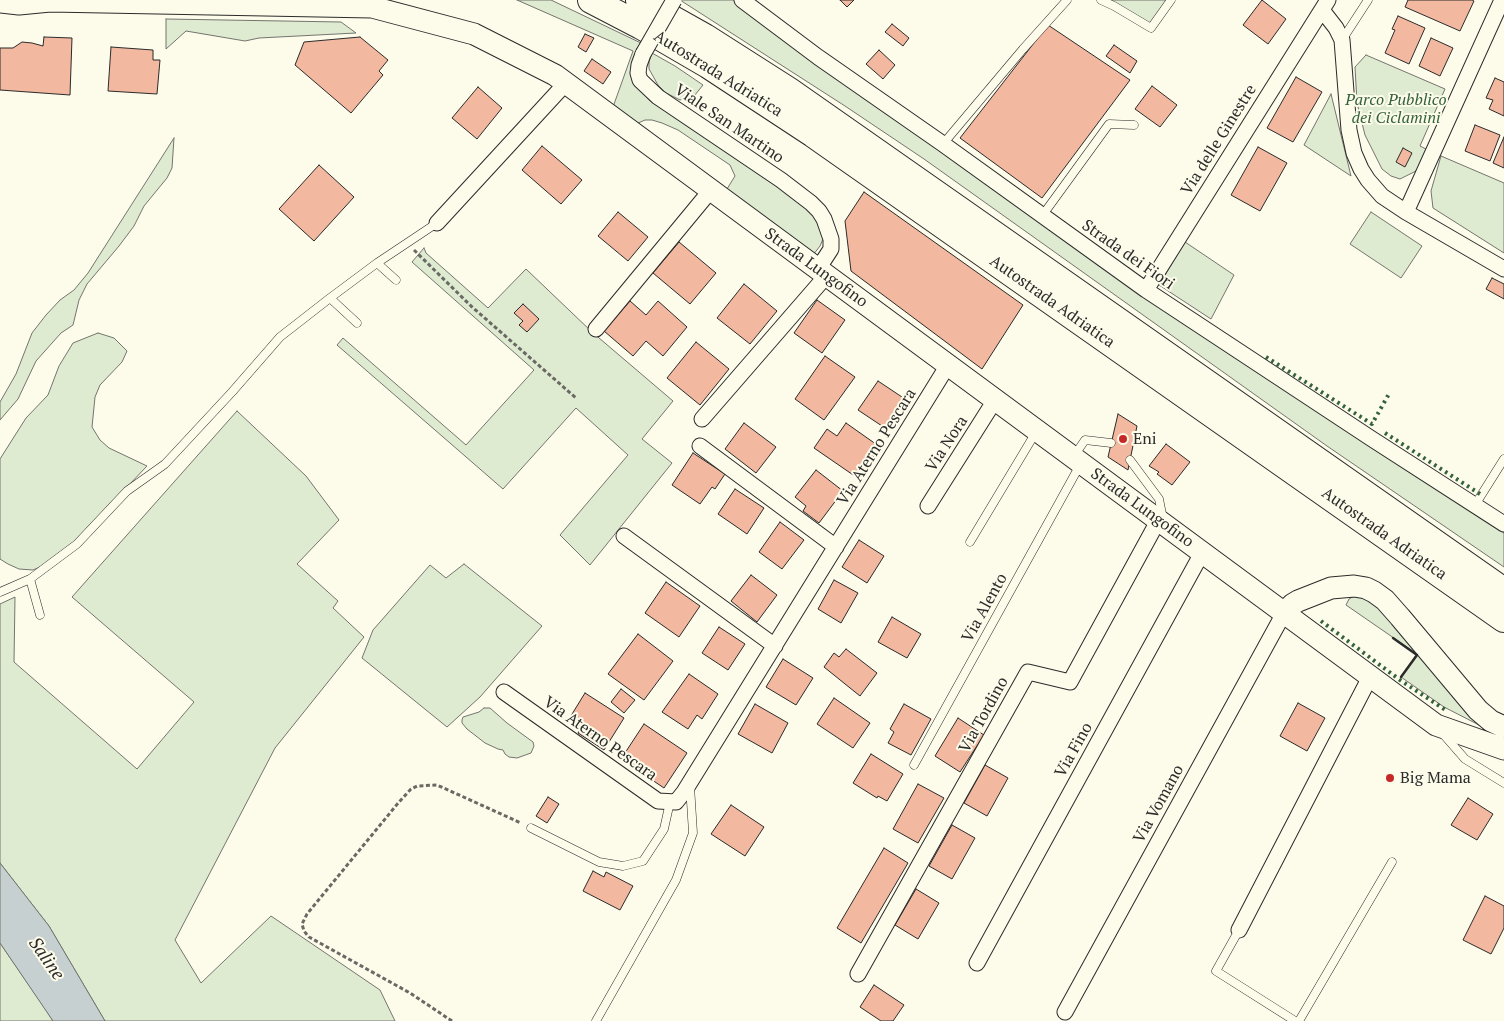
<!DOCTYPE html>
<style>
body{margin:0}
canvas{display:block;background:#fdfbea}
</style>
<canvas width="1504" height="1021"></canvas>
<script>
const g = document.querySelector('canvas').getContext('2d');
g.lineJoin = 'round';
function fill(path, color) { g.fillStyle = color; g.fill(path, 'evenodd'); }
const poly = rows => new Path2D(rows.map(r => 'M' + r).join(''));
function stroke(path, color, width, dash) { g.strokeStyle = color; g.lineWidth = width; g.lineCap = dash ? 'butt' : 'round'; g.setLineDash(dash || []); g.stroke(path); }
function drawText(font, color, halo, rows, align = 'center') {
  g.font = font + ' "PT Serif",serif'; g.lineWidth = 4; g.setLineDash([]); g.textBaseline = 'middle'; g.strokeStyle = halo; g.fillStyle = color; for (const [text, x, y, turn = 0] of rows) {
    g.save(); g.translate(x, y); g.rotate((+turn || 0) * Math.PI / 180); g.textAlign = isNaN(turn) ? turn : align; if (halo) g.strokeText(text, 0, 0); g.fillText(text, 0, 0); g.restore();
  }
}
const green = poly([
 [517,0,551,0,643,44,640,87,649,100,800,202,818,218,824,230,823,239,820,246,813,255,727,189,735,176,730,165,678,130,662,123,652,120,645,120,636,124,613,107,633,51,517,0],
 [680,0,735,0,1380,452,1504,533,1504,567,1327,446,924,159,845,106,680,0],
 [1105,0,1167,0,1151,24,1105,0],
 [166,19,341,22,356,33,259,38,245,41,186,31,166,49,166,19],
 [652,53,675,66,703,85,695,95,680,100,666,93,658,85,649,69,649,62,652,53],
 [1366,55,1445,89,1420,146,1428,150,1416,171,1400,179,1391,176,1382,169,1365,135,1357,103,1355,67,1366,55],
 [1331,94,1351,176,1304,145,1331,94],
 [174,138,172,168,167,178,144,206,134,226,119,246,87,284,79,300,73,325,61,333,36,361,18,399,0,420,0,402,16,374,32,333,46,315,60,300,74,290,88,273,174,138],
 [1441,156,1504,183,1504,253,1433,208,1431,191,1441,156],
 [1371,212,1422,246,1401,278,1350,244,1371,212],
 [1185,242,1234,275,1211,319,1159,285,1185,242],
 [424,248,426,253,488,308,526,269,592,332,673,401,642,439,672,463,590,565,560,535,628,455,576,408,503,489,337,345,343,338,466,445,534,370,412,262,424,248],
 [98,333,114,338,127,351,122,362,100,385,95,397,92,427,100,440,109,448,147,466,71,546,42,566,33,570,19,569,8,564,0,559,0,459,26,418,48,395,59,366,73,343,98,333],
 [237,411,306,476,339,520,297,564,338,601,333,608,364,637,275,748,175,940,201,983,271,916,380,990,395,1021,105,1021,49,926,0,863,0,604,15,597,14,662,137,769,194,702,72,597,237,411],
 [464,564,542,626,480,697,447,727,362,658,373,630,430,565,446,578,464,564],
 [1356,595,1370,596,1481,726,1444,707,1401,677,1417,654,1346,605,1349,599,1356,595],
 [484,708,490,708,507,723,533,742,534,746,531,753,517,758,509,757,505,754,503,750,498,749,485,743,467,729,462,723,462,720,463,717,479,712,484,708],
 [0,943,44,1007,53,1021,0,1021,0,943]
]);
fill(green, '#deebd1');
stroke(green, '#74746e', 1);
const water = poly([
 [0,863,49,926,105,1021,53,1021,0,943,0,863]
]);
fill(water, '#c7d0d0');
stroke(water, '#74746e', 1);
const building = poly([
 [840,0,854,0,847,7,840,0],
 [1262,0,1286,19,1268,44,1243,25,1262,0],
 [1408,0,1472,0,1474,1,1460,31,1405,7,1408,0],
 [1398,16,1425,28,1409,64,1385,53,1395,30,1392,29,1398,16],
 [892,24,909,38,903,46,885,32,892,24],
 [1048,25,1130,80,1042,198,960,138,1048,25],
 [585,34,594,38,586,52,578,47,585,34],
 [44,37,72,38,70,95,0,90,0,48,13,48,22,42,32,43,43,46,44,37],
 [360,37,388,60,379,71,383,75,351,113,295,65,304,42,360,37],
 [1431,38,1453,48,1440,76,1419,66,1431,38],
 [1114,45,1137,61,1130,73,1106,56,1114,45],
 [111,47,153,50,153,60,160,60,157,94,108,91,111,47],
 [879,50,895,65,883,79,866,64,879,50],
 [592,59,611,72,603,84,584,71,592,59],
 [1296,77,1322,92,1293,142,1267,128,1296,77],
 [1495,78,1504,82,1504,116,1489,109,1493,100,1486,98,1495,78],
 [1152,86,1177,105,1160,127,1135,109,1152,86],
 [478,87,502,108,477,139,452,118,478,87],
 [1475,125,1500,135,1490,161,1465,151,1475,125],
 [1504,137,1504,168,1493,163,1504,137],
 [542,146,582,180,561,204,522,170,542,146],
 [1258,147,1287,163,1260,211,1231,195,1258,147],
 [1403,148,1412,153,1405,167,1396,162,1403,148],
 [319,165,354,197,314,241,279,209,319,165],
 [864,192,1023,305,982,369,851,271,845,221,864,192],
 [618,212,648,237,628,261,598,236,618,212],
 [679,242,716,273,690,304,653,273,679,242],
 [1492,278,1504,284,1504,299,1486,289,1492,278],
 [744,284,777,311,750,344,717,318,744,284],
 [817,300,845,320,822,353,794,333,817,300],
 [630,301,646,315,658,301,687,327,663,356,646,341,633,356,604,331,630,301],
 [523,304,539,319,527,332,519,325,523,321,514,313,523,304],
 [696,342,729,369,700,405,667,378,696,342],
 [825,356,855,377,824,420,795,399,825,356],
 [878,381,905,399,885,428,858,410,878,381],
 [1118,414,1137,426,1128,470,1108,457,1118,414],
 [744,423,776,447,756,473,725,449,744,423],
 [846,423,880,447,859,479,814,448,827,429,837,436,846,423],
 [1166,444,1190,462,1172,485,1157,474,1159,472,1149,466,1166,444],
 [693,453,725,474,715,489,712,487,700,504,672,485,693,453],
 [816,470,843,491,819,523,803,511,806,506,795,497,816,470],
 [735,489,764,508,747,534,718,514,735,489],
 [780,522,804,540,782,569,759,552,780,522],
 [859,540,884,556,867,583,842,567,859,540],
 [751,575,777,595,757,622,731,601,751,575],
 [834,580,858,593,841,623,818,609,834,580],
 [666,582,700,606,679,637,645,613,666,582],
 [892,617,921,634,907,658,878,642,892,617],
 [719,627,745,644,728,670,702,653,719,627],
 [638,634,673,661,644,700,608,674,638,634],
 [846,649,877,673,860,696,824,667,834,653,839,657,846,649],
 [783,659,813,678,796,705,766,687,783,659],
 [689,674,718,694,702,719,697,715,688,729,662,712,689,674],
 [621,689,635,700,624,713,611,702,621,689],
 [585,693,624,718,604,750,578,733,582,727,569,719,585,693],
 [834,698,870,723,853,748,817,724,834,698],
 [1298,703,1325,718,1307,751,1280,736,1298,703],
 [755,704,788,723,772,753,738,734,755,704],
 [904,704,931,719,911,755,888,743,894,732,890,729,904,704],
 [958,718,984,735,960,772,935,756,958,718],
 [644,724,687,753,664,788,621,759,644,724],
 [871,754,903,774,887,801,878,796,877,798,853,783,871,754],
 [985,765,1008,778,987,816,964,803,985,765],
 [918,784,944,798,918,843,893,829,918,784],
 [548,797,559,804,547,823,536,816,548,797],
 [1468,798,1493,814,1477,840,1451,825,1468,798],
 [731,805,764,827,745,856,711,834,731,805],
 [952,825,975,838,952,879,929,866,952,825],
 [884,848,908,863,861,943,837,928,884,848],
 [593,871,604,877,606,872,633,886,620,910,583,891,593,871],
 [916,889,939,903,918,939,895,925,916,889],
 [1485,896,1504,906,1504,928,1491,954,1463,940,1485,896],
 [874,985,904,1005,893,1021,881,1021,860,1007,874,985]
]);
fill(building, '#f2b8a0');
stroke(building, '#2b2b2b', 1);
const service = poly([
 [1101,0,1114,6,1151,28,1171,0],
 [1342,40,1368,0],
 [943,144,1023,49,1067,0],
 [1042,216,1109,124,1134,125],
 [377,263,396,280],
 [330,298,357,323],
 [1074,456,1085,440,1111,443],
 [1130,460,1159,499,1163,519],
 [1475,505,1504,459],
 [970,542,1036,432],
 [0,592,30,579],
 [40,615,30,579,77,544,127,491,165,464,232,392,280,337,330,298,377,263,437,223],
 [1444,735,1465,759,1504,783],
 [914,765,1080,465],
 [531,828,599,862,623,866,643,861,664,829,670,802],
 [1239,930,1216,971,1295,1021],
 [596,1021,676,880,693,833,690,786],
 [1299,1021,1392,862]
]);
const minor = poly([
 [742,0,818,57,943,144,1146,290,1372,439,1504,524],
 [1322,10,1336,28,1342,40,1349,130,1354,153,1361,169,1368,180,1382,196,1406,212,1504,269],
 [643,54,639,65,638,73,640,80,658,97,781,180,811,203,819,211,824,219,831,239,831,249,818,269],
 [1406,212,1502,0],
 [437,223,566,83],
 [1146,290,1328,0],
 [596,329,711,190],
 [702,419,827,275],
 [700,446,836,547],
 [928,506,995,400],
 [624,536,775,646],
 [504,692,658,801,676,802,684,792,948,365],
 [1239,930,1370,677],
 [977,963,1202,553],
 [858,974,1028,672,1070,682,1158,521],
 [1065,1012,1284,613]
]);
const secondary = poly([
 [0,2,19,4,50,1,372,7,474,34,555,75,1436,725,1504,749],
 [1284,613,1293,604,1298,601,1331,588,1354,586,1366,588,1374,592,1385,600,1400,617,1478,710,1491,721,1504,727]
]);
const motorway = poly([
 [591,0,641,26,708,65,813,134,1504,619],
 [639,0,705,37,788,90,1504,591]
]);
stroke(service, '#2b2b2b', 9);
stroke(minor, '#2b2b2b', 17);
stroke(secondary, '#2b2b2b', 23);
stroke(motorway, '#2b2b2b', 28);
stroke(poly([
 [414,250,471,306,576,398],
 [452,1021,410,993,309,937,304,931,302,924,307,914,399,802,411,789,417,786,437,785,521,823]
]), '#6a6964', 3, [4, 2.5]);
stroke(service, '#fdfbea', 8);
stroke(minor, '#fdfbea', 15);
stroke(secondary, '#fdfbea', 21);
stroke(motorway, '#fdfbea', 26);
const minorBridge = poly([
 [643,54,674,0]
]);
stroke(minorBridge, '#2b2b2b', 17, []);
stroke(minorBridge, '#fdfbea', 15);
stroke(poly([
 [1266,357,1372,424,1390,392],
 [1385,433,1480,494],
 [1321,621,1400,680,1447,711]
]), '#34623c', 4, [2.5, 4]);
stroke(poly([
 [1393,638,1417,655,1401,677]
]), '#2b2b2b', 2.5);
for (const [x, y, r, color] of [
 [1123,439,5,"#c62828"],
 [1390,778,5,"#c62828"]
]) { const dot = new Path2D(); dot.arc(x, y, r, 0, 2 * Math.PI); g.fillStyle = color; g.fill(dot); stroke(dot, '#fdfbea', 2); }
drawText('16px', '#2b2b2b', '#fdfbea', [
 ["Autostrada Adriatica",718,74,32],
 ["Viale San Martino",729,124,34],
 ["Via delle Ginestre",1219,140,-58],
 ["Strada dei Fiori",1128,255,35],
 ["Strada Lungofino",816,268,36],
 ["Autostrada Adriatica",1052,302,35],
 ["Via Nora",947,444,-57],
 ["Via Aterno Pescara",877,447,-58],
 ["Strada Lungofino",1142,508,36],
 ["Autostrada Adriatica",1384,534,35],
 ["Via Alento",985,608,-61],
 ["Via Tordino",984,715,-61],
 ["Via Aterno Pescara",600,739,35],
 ["Via Fino",1074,750,-61],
 ["Via Vomano",1159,804,-61]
]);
drawText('italic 16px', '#34623c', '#fdfbea', [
 ["Parco Pubblico",1396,100],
 ["dei Ciclamini",1396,118]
]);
drawText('16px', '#2b2b2b', '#fdfbea', [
 ["Eni",1133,439],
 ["Big Mama",1400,778]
], 'left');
drawText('italic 18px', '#2b2b2b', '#fdfbea', [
 ["Saline",46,959,55]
]);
</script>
